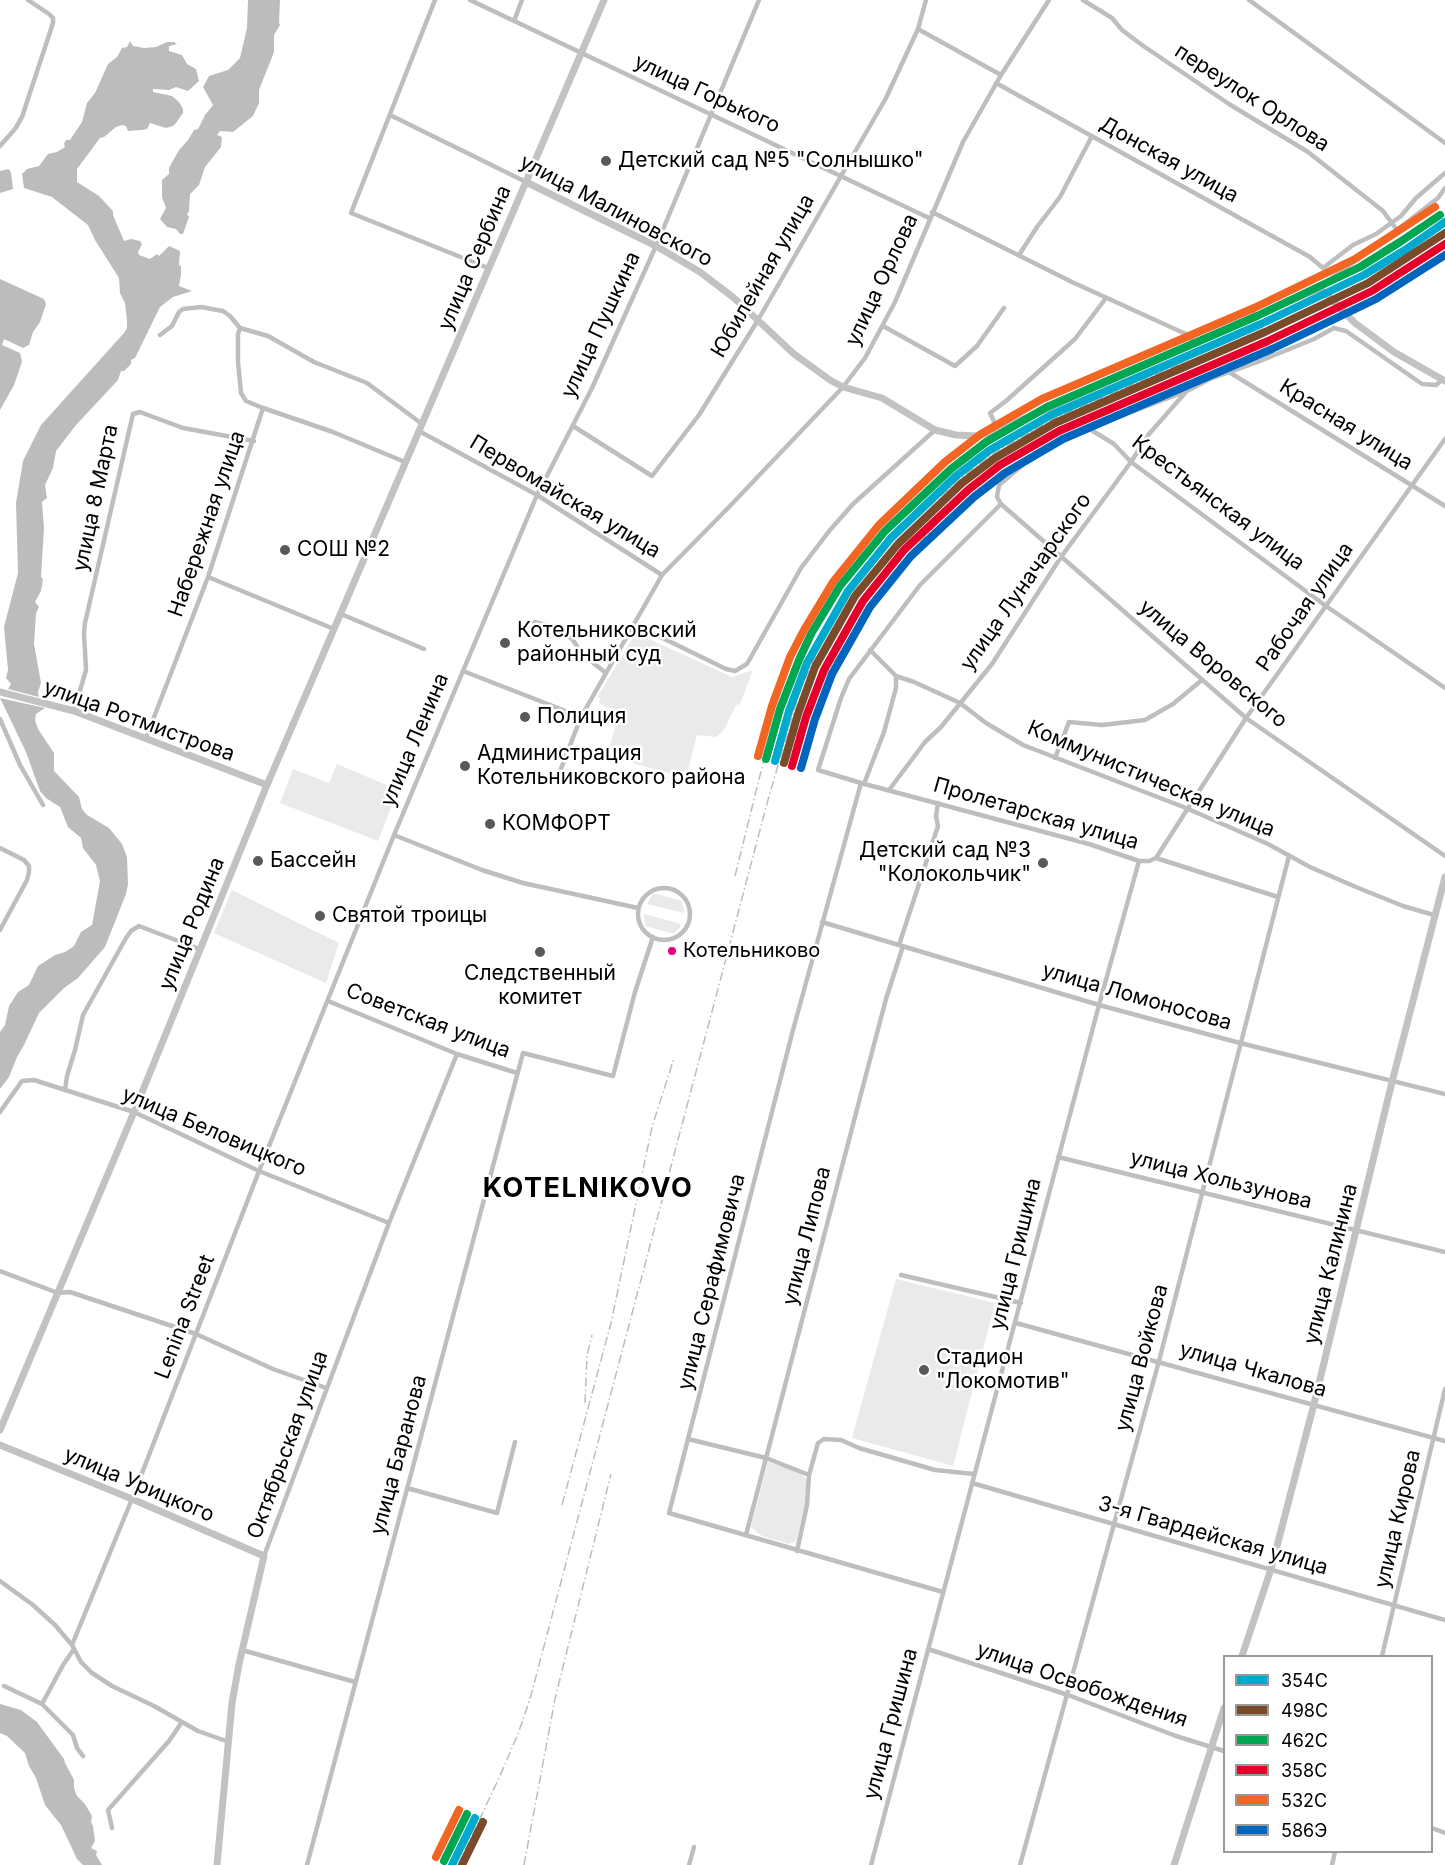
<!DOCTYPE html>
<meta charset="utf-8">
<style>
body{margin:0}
#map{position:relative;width:1445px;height:1865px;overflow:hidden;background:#fff;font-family:Inter,sans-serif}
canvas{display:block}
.legend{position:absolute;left:1223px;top:1655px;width:210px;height:198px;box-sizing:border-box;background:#fff;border:2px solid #999;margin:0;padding:8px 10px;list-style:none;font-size:18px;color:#000}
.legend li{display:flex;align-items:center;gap:12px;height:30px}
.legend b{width:30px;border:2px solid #999}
</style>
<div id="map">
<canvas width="1445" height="1865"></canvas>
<ul class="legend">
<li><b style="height:8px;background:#00a9ce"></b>354С</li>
<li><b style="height:8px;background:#7a4b2a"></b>498С</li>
<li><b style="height:8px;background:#00a651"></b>462С</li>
<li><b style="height:8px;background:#e4002b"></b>358С</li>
<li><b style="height:8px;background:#f26522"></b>532С</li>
<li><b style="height:8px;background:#0065bd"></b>586Э</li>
</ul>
</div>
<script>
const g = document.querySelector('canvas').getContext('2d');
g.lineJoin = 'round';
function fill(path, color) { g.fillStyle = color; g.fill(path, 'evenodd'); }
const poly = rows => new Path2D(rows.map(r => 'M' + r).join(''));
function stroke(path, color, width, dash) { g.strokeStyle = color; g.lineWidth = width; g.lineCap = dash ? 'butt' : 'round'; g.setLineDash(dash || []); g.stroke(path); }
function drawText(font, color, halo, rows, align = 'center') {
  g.font = font + ' Inter,sans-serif'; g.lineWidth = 5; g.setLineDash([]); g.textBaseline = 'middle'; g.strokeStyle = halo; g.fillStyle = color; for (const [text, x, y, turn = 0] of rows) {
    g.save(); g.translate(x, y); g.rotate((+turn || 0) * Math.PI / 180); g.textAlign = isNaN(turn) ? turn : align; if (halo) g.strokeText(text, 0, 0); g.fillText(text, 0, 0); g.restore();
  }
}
fill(poly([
 [636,633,732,677,753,670,740,704,736,705,724,730,716,737,697,735,686,778,607,756,619,713,599,703,600,699,598,696],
 [337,764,398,790,378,841,280,803,293,769,329,783],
 [232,890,339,943,326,983,214,933],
 [653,893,682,901,684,913,647,904],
 [644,914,681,924,680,927,674,934,645,926],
 [896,1279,995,1303,953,1466,852,1438],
 [768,1462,800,1472,807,1480,805,1505,796,1541,789,1544,762,1536,751,1527]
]), '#eaeaea');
fill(poly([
 [248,0,280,0,279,23,280,25,274,35,274,52,259,90,259,103,253,116,233,132,220,131,217,135,222,137,221,147,205,167,199,185,190,194,189,211,187,214,189,217,183,234,180,234,176,229,167,227,160,219,166,208,162,197,162,180,169,174,169,168,179,150,188,140,194,130,198,129,205,115,213,105,203,87,209,76,228,70,240,58,247,28],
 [130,41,133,46,144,48,156,47,167,42,174,42,177,44,169,46,169,51,182,55,187,64,196,69,199,81,188,91,176,87,169,90,153,89,153,92,172,96,179,102,183,109,183,113,176,123,173,126,166,128,150,123,147,129,142,130,128,131,126,126,122,125,116,127,104,137,100,138,77,169,77,182,99,196,113,211,113,215,124,241,131,239,140,241,142,244,138,252,139,255,150,259,157,254,159,256,169,246,180,251,179,265,181,266,181,275,179,286,192,291,173,297,160,307,135,358,131,360,131,364,124,371,121,371,118,380,76,425,56,451,53,468,45,485,47,498,42,502,44,528,41,577,43,579,41,591,35,602,39,607,36,613,34,644,41,683,38,692,39,697,8,689,11,684,6,678,8,670,4,627,18,573,16,503,23,461,41,425,124,333,127,328,127,321,125,303,120,293,119,278,95,240,88,225,52,197,24,188,22,174,27,169,39,166,48,154,57,152,65,147,64,144,66,140,70,140,82,122,87,103,95,93,108,64,117,57,122,48,127,47],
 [9,169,11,173,13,189,0,193,0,171],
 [0,279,44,299,46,304,40,322,33,332,29,345,23,348,4,339,2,345,20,353,22,362,14,385,0,410],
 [0,698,45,708,36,714,35,720,38,729,54,753,54,771,79,797,82,809,87,815,109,828,122,844,127,857,128,884,126,894,105,947,78,978,64,988,39,1013,24,1045,17,1057,9,1077,0,1089,0,1032,5,1025,9,1006,18,992,29,985,38,966,55,955,65,952,74,946,81,932,92,925,100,881,96,865,83,848,81,838,68,827,60,807,46,798,40,791,26,752],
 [0,1704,21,1710,37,1722,64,1759,65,1763,74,1780,74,1788,77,1796,85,1804,92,1816,91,1822,93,1826,95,1841,91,1848,97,1851,96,1855,102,1865,83,1865,77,1859,61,1825,45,1805,36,1778,29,1766,25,1753,7,1736,0,1733]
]), '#bcbcbc');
stroke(poly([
 [435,0,351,213,488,268],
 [470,0,929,218],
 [1083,0,1112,18,1122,30,1142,45,1229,104,1308,152,1383,211,1397,230],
 [1249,0,1445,143],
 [514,21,522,0],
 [918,29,1001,75],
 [996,83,1310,257,1323,268,1353,245,1376,234,1401,216,1416,198,1445,173],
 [390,115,526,182],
 [0,146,15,129,22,117,53,23,53,18,49,14,28,0],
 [932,212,1072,282,1188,335,1194,343],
 [1019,255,1037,227,1060,197,1092,136],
 [1317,289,1397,230,1438,198,1445,188],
 [883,326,955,366,977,346,1004,308],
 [160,335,172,326,179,312,183,309,201,307,223,311,230,316,240,328,268,336,314,362,367,383,422,424],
 [1229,372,1445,506],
 [1442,380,1436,385,1422,384,1346,331,1334,328,1314,339,1255,363,1210,379,1187,391,1065,437,1039,451,999,485,997,497,1001,504,1246,718,1445,856],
 [263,408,333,432,405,462],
 [573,426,652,476,699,415,758,320,886,98,918,29,926,0],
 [1088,428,1114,444,1131,462,1326,606,1445,688],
 [998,430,990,413,1006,401,1075,339,1106,298],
 [419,431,537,495,662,575],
 [1001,504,920,585,849,679,841,698,818,770,861,783,1089,844,1139,861,1149,861,1156,858,1278,897],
 [208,577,334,629],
 [341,614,424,649],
 [534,622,554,627,566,634,573,640,582,654,606,673],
 [634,624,726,669,735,671,747,664,801,568,830,530,853,504,935,430],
 [870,650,896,676,914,682,960,703,986,723,1023,745,1186,808,1268,844,1310,867,1356,887,1403,906,1434,915],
 [463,671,581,717],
 [74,711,86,670,84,633,85,623,133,414,140,412,183,428,254,441],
 [0,719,20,765,43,805],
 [146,738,208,577,263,408,246,401,241,393,238,362,238,334,240,328],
 [1055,758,1069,722,1102,725,1145,720,1173,704,1202,680],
 [557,779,581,717,662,575,730,506,843,387,865,358,895,302,963,142,1001,75,1049,0],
 [861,783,793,1030,669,1513,943,1592],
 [864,784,884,732,896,688,896,676],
 [889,790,925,742,941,727,992,664,1061,557,1131,462,1149,434,1185,393],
 [394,835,482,870,523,883,638,908],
 [0,848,24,860,29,866,29,872,27,880,0,930],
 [1156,858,1246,718,1445,439],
 '638 914a26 26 0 1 1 52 0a26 26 0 1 1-52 0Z',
 [822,922,1099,1005,1240,1043,1445,1094],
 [899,945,938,826,936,816,938,803],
 [328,1001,457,1054,517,1073],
 [65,1090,67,1076,75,1050,83,1015,126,938,131,931,139,926,199,949],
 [0,1112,22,1081,34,1080,134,1112,259,1171,389,1223],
 [1058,1157,1445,1252],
 [0,1271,58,1293,70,1292,196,1334,273,1369,326,1388],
 [901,1275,1021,1303],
 [1016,1323,1445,1441],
 [688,1439,766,1458,809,1475],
 [972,1483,1445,1620],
 [407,1488,497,1513,515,1442],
 [746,1535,862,1090,886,999,903,946],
 [797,1551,807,1505,809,1475,818,1443,824,1439,841,1440,859,1448,935,1470,974,1474],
 [264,1556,389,1223,457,1054],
 [0,1581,33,1605,55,1625,72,1645,81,1662,92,1673,112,1686,154,1706,198,1731,229,1742],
 [72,1645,132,1499,259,1171,394,835,537,495,592,388,656,246,759,0],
 [74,1649,63,1665,42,1704,73,1735,77,1748,83,1756],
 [928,1649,1068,1695,1176,1736,1224,1751],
 [242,1650,355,1682],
 [1382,1656,1445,1389],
 [4,1686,42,1704],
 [112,1828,108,1810,169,1741,182,1722],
 [1432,1828,1445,1833],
 [307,1865,523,1053,613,1076,635,992,653,937],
 [689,1865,694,1847],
 [871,1865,1099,1005,1139,861],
 [1020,1865,1159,1361,1289,856],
 [1332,1865,1335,1852]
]), '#bebebe', 4.5);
stroke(poly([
 [526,182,656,246,700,272,734,298,794,354,830,380,843,387,882,398,935,430,956,435,977,436,999,430,1317,289,1324,292,1355,323,1394,352,1445,381],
 [0,692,74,711,267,785],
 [0,1430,134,1112,267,785,604,0],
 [0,1445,132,1499,264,1556,239,1664,232,1703,217,1865],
 [1242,1656,1271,1569,1314,1404,1392,1082,1445,877],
 [1174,1865,1224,1708]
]), '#c2c2c2', 7);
stroke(poly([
 [796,736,821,683,879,592,896,569,951,508],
 [735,876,778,703],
 [585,1403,587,1356,592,1335],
 [562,1505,611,1323,652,1127,674,1058],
 [458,1865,499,1778,518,1734,530,1699,769,796,801,688,822,641,851,593,893,540,958,480,992,454,1053,419,1183,363],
 [524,1865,555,1699,611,1474]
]), '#bdbdbd', 1.5, [9, 3, 1.5, 3]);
stroke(poly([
 [775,761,789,711,807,663,848,591,891,538,956,476,990,450,1051,415,1261,324,1364,275,1405,250,1445,222],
 [452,1865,475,1818]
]), '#00a9ce', 8);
stroke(poly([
 [784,763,798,714,815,667,855,596,898,544,962,483,995,458,1055,423,1265,332,1368,283,1445,233],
 [462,1865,483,1822]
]), '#7a4b2a', 8);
stroke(poly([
 [766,759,780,709,799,660,811,634,840,586,885,531,951,469,986,442,1047,407,1257,316,1360,267,1400,242,1440,215],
 [444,1861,467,1814]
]), '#00a651', 8);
stroke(poly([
 [792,766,806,717,824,670,863,601,904,550,968,490,1000,465,1059,431,1268,341,1372,291,1445,244]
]), '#e4002b', 8);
stroke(poly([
 [758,756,772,706,790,657,804,630,833,582,879,525,945,462,981,434,1042,399,1254,308,1355,259,1435,207],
 [436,1857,459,1810]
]), '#f26522', 8);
stroke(poly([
 [801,768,815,719,832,674,870,607,911,556,974,497,1005,473,1063,439,1272,349,1376,299,1445,255]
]), '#0065bd', 8);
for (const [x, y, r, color] of [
 [606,161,6,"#595959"],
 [285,550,6,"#595959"],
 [505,643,6,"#595959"],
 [525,717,6,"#595959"],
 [465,766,6,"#595959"],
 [490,824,6,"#595959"],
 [258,861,6,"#595959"],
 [1043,863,6,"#595959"],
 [320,916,6,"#595959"],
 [672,951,5,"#e5007d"],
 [540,952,6,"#595959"],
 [924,1370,6,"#595959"]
]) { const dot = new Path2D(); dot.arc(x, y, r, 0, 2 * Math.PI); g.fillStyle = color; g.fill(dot); stroke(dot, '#fff', 2); }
drawText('20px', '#000', '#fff', [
 ["Котельниково",683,951]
], 'left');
drawText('21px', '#000', '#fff', [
 ["улица Горького",707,94,25],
 ["переулок Орлова",1252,98,33],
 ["Донская улица",1169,160,29],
 ["улица Малиновского",616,211,28],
 ["улица Сербина",475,258,-67],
 ["Юбилейная улица",763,276,-60],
 ["улица Орлова",882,280,-65],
 ["улица Пушкина",601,325,-65],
 ["Красная улица",1346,425,32],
 ["Первомайская улица",565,497,31],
 ["улица 8 Марта",96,498,-78],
 ["Крестьянская улица",1218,503,37],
 ["Набережная улица",207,524,-71],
 ["улица Луначарского",1026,582,-55],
 ["Рабочая улица",1305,607,-55],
 ["улица Воровского",1213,664,40],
 ["улица Ротмистрова",139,721,20],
 ["улица Ленина",415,740,-67],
 ["Коммунистическая улица",1151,779,23],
 ["Пролетарская улица",1036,814,16],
 ["улица Родина",192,924,-68],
 ["улица Ломоносова",1137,997,16],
 ["Советская улица",428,1021,21],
 ["улица Беловицкого",214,1132,23],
 ["улица Хользунова",1221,1180,14],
 ["улица Липова",807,1236,-76],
 ["улица Гришина",1016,1254,-76],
 ["улица Калинина",1331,1264,-76],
 ["улица Серафимовича",712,1282,-76],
 ["Lenina Street",185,1317,-69],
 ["улица Войкова",1142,1358,-75],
 ["улица Чкалова",1253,1370,16],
 ["Октябрьская улица",288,1445,-70],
 ["улица Баранова",399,1455,-75],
 ["улица Урицкого",139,1485,23],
 ["улица Кирова",1398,1519,-77],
 ["3-я Гвардейская улица",1213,1536,16],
 ["улица Освобождения",1082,1685,19],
 ["улица Гришина",891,1724,-75]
]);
drawText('21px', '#000', '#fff', [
 ["Детский сад №5 \"Солнышко\"",618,161],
 ["СОШ №2",297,550],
 ["Котельниковский",517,631],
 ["районный суд",517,655],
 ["Полиция",537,717],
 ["Администрация",477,754],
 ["Котельниковского района",477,778],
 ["КОМФОРТ",502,824],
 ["Детский сад №3",1031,851,"right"],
 ["\"Колокольчик\"",1031,875,"right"],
 ["Бассейн",270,861],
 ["Святой троицы",332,916],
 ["Следственный",540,974,"center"],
 ["комитет",540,998,"center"],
 ["Стадион",936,1358],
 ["\"Локомотив\"",936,1382]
], 'left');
g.letterSpacing = '1.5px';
drawText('bold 27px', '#000', '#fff', [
 ["KOTELNIKOVO",588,1189]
]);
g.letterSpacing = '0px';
</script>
